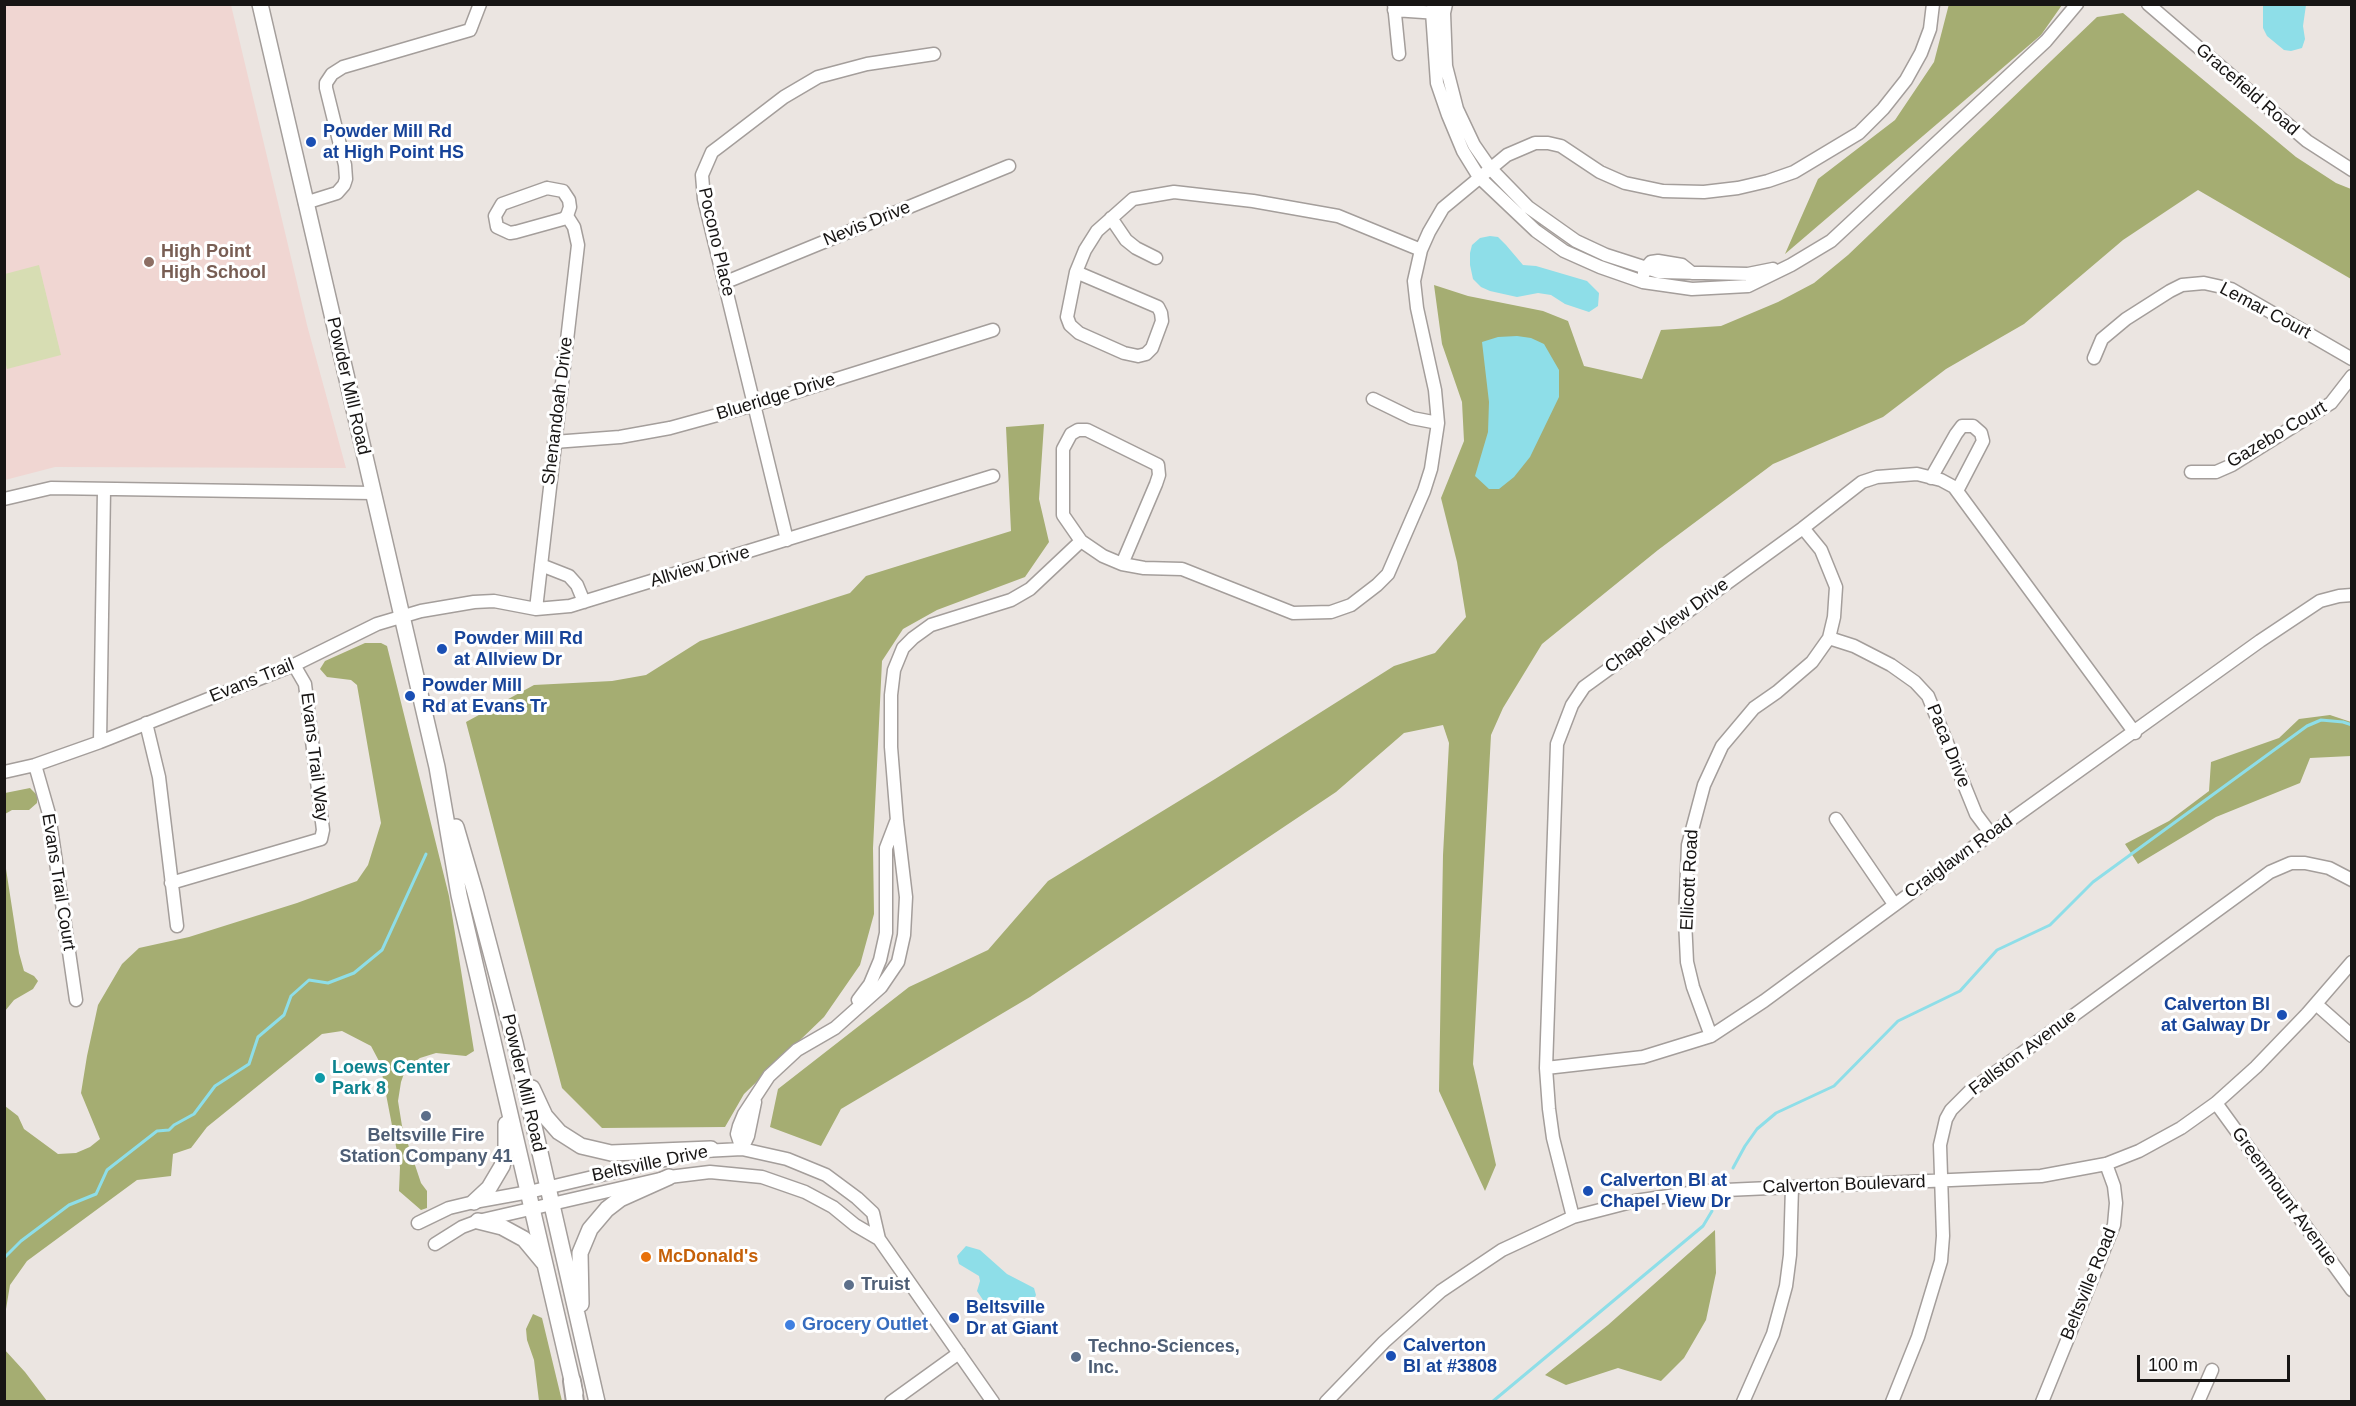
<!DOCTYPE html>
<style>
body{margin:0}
#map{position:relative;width:2356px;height:1406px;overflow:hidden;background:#ebe5e1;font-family:Arial,sans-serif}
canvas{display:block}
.frame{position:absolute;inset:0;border:6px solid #171514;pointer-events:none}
.scale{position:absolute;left:2137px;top:1355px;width:153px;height:27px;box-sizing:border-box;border:3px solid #171514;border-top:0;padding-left:8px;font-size:18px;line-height:21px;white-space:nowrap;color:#171514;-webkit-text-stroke:4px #fff;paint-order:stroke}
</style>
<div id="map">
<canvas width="2356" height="1406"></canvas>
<div class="frame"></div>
<div class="scale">100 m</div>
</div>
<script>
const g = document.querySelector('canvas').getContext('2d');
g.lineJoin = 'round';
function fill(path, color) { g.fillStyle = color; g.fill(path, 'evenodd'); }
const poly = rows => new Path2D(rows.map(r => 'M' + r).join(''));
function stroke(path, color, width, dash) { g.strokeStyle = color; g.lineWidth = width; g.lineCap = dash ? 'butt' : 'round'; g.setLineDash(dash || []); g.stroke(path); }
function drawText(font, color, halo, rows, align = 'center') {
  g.font = font + ' Arial,sans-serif'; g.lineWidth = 6; g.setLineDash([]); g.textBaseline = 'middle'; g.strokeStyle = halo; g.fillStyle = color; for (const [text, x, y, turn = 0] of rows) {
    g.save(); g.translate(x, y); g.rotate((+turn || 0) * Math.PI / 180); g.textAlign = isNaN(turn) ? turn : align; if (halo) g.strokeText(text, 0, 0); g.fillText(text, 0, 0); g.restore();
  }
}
fill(poly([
 [5,5,231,5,307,325,346,468,55,467,5,480]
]), '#f0d6d2');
fill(poly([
 [39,265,61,355,7,369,4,357,5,274]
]), '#d7ddb3');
fill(poly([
 [1949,4,2062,5,2041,35,1785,254,1818,179,1895,120,1934,62],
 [2123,13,2296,157,2336,183,2351,189,2351,279,2198,190,2123,240,2024,324,1946,369,1883,417,1773,464,1658,550,1542,644,1503,708,1491,735,1473,1064,1496,1165,1485,1191,1439,1091,1443,855,1449,743,1443,725,1404,733,1336,792,1030,997,841,1109,821,1146,770,1127,778,1089,909,987,988,950,1048,881,1215,779,1394,666,1435,653,1466,617,1457,562,1441,498,1464,441,1462,402,1442,344,1434,285,1468,296,1543,311,1568,321,1584,366,1642,379,1661,330,1721,326,1778,302,1814,283,1848,255,2097,17],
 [1044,424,1039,499,1049,542,1025,577,937,610,903,629,882,661,873,848,874,914,860,965,824,1017,744,1094,725,1127,602,1128,562,1088,466,722,534,685,612,681,646,675,700,641,850,593,866,576,1011,531,1006,427],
 [365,643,381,643,387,646,449,896,474,1051,466,1056,436,1053,420,1058,406,1068,401,1082,398,1101,402,1126,421,1183,427,1191,427,1208,421,1210,399,1191,400,1167,380,1063,371,1046,342,1031,322,1034,207,1127,191,1148,173,1154,171,1176,137,1180,27,1261,10,1285,5,1315,5,1106,18,1116,24,1129,58,1154,76,1153,90,1147,100,1139,81,1093,87,1056,98,1005,122,964,139,948,189,937,297,903,357,881,368,865,381,823,357,685,351,680,327,677,320,669,325,661],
 [2330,715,2351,722,2351,756,2310,758,2300,783,2216,817,2138,864,2125,844,2169,821,2209,791,2211,762,2279,738,2299,719],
 [30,788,37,795,37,803,29,810,12,810,5,814,5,793],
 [4,856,19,953,24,971,34,976,38,981,33,989,14,1000,5,1011],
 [1715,1230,1716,1273,1706,1320,1684,1358,1661,1381,1618,1368,1566,1385,1545,1375,1608,1325],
 [533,1314,542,1318,562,1401,539,1401,534,1360,527,1340,526,1329],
 [4,1349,25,1372,47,1401,5,1401]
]), '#a5ad72');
fill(poly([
 [2263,5,2306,5,2303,26,2305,39,2302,48,2291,51,2284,50,2267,36,2263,28],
 [1490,236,1498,237,1506,245,1523,265,1536,266,1587,281,1599,293,1598,306,1589,312,1565,304,1551,295,1538,293,1517,297,1490,291,1481,287,1473,279,1470,265,1470,253,1472,245,1480,238],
 [1517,336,1531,338,1544,344,1559,370,1559,397,1530,457,1514,477,1499,489,1489,489,1475,476,1488,432,1489,402,1482,342,1498,337],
 [966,1246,980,1250,1007,1274,1034,1288,1036,1295,1032,1304,1022,1310,1009,1312,985,1303,977,1291,980,1281,979,1276,959,1264,957,1256]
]), '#8edee8');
stroke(poly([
 [1733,1168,1745,1146,1757,1129,1776,1113,1834,1086,1898,1021,1960,991,1997,950,2050,925,2093,882,2307,726,2321,720,2343,722,2352,725],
 [4,1258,21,1241,69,1205,96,1194,107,1170,157,1131,169,1130,174,1125,194,1114,215,1086,249,1064,258,1037,284,1015,291,996,309,980,328,983,354,973,382,950,426,854],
 [1492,1402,1703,1226,1712,1211]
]), '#8edee8', 3);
const minor = poly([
 [1394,4,1399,54],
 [1434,4,1432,12,1437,83,1448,115,1463,151,1479,177,1536,231,1564,251,1600,267,1643,282,1692,289,1748,286,1791,265,1831,241,2046,41,2077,4],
 [1446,4,1444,13,1446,66,1457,109,1474,145,1490,168,1528,207,1576,241,1606,255,1659,272,1748,274,1773,269],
 [2148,4,2307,141,2352,170],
 [1394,10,1438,13],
 [547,188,563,191,569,200,570,207,567,216,563,219,516,232,510,233,497,227,495,216,502,204,547,188],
 [305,203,337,193,344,185,346,179,345,165,326,88,326,83,332,74,343,67,470,30,480,4],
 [1111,218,1126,240,1136,248,1156,258],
 [1076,272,1158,307,1161,313,1162,321,1152,348,1146,354,1138,356,1124,353,1079,333,1070,325,1067,317,1076,272,1085,250,1097,231,1133,199,1174,192,1253,201,1338,216,1421,250],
 [1644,273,1645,269,1651,262,1658,261,1682,265,1692,273],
 [726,282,1009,166],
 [2094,358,2102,339,2126,319,2170,291,2182,285,2204,283,2231,289,2352,359],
 [1373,399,1412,418,1438,423],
 [554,442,620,437,670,428,754,405,993,330],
 [2191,472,2216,472,2232,465,2331,403,2352,376],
 [1931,478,1956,434,1962,426,1973,426,1981,433,1983,441,1957,491],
 [4,499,51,488,373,493],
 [787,540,704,199,702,175,712,152,720,146,784,97,818,77,867,64,934,54],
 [1122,564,1156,484,1159,475,1158,465,1087,430,1078,430,1071,434,1063,449,1063,515,1081,541,1103,556,1122,564,1144,568,1182,569,1293,613,1331,612,1351,605,1377,585,1388,574,1424,491,1431,469,1438,423,1435,390,1417,308,1414,281,1421,250,1429,232,1443,208,1507,155,1535,143,1548,143,1561,146,1600,172,1625,183,1663,191,1704,192,1738,188,1768,181,1794,172,1859,133,1883,109,1906,80,1921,53,1930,29,1933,4],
 [541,565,569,576,577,585,584,602],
 [536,609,578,245,574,227,567,216],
 [1829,638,1854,646,1891,665,1915,682,1928,696,1976,814,1991,834],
 [146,723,159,777,177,926],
 [100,742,104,490],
 [35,765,49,814,76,1000],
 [4,772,35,765,100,742,294,665,377,624,421,611,474,602,494,601,536,609,570,606,993,476],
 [1836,819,1894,904],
 [171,883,321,839,323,830,305,684,294,665],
 [858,1000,870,984,880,960,886,933,886,848,896,822],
 [2316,1004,2352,1036],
 [1711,1036,1693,987,1687,962,1685,920,1688,845,1704,785,1722,746,1754,708,1777,692,1812,662,1829,638,1834,617,1836,587,1821,550,1803,528],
 [1546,1068,1643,1057,1711,1036,1764,1001,1991,834,2260,641,2320,601,2339,596,2352,595],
 [2216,1103,2352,1290],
 [742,1149,737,1134,739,1126,744,1114,769,1076,797,1050,835,1028,881,987,898,962,904,935,906,897,897,821,891,747,891,695,894,670,903,648,913,638,931,625,1011,600,1030,589,1081,541],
 [742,1149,748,1136,755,1102],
 [703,1151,742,1149,787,1159,826,1175,857,1198,873,1213,879,1239,993,1402],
 [1573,1217,1553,1138,1549,1109,1546,1068,1557,744,1572,705,1584,687,1803,528,1862,482,1877,477,1917,474,1941,480,1954,487,2135,733],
 [418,1223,449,1208,474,1202,529,1192,686,1155],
 [435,1244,462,1227,478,1221,669,1177,710,1172,762,1177,805,1192,833,1207,855,1225,879,1239],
 [891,1402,959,1353],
 [1326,1402,1384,1342,1441,1291,1502,1250,1573,1217,1635,1201,1703,1191,2041,1176,2106,1164,2139,1151,2181,1128,2216,1103,2256,1067,2307,1014,2352,962],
 [1743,1402,1773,1334,1786,1286,1790,1255,1792,1187],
 [1892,1402,1918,1337,1941,1261,1943,1236,1940,1145,1946,1119,1951,1110,1970,1091,2270,872,2291,863,2305,863,2329,868,2352,880],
 [2042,1402,2114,1225,2116,1203,2114,1186,2106,1164],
 [2198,1402,2212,1370]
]);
const major = poly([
 [260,4,437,767,459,895,575,1393],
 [456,827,475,892,515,1043,597,1402],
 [532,1088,545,1116,559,1132,581,1146,611,1153,711,1149],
 [474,1202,489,1188,502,1166,506,1151,506,1124],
 [478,1221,502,1227,524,1239,544,1263],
 [581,1304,580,1253,590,1229,607,1209,620,1199,669,1177]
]);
const highway = poly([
 [572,1381,575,1402]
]);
stroke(minor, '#a49e9b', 15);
stroke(major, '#a49e9b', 18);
stroke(highway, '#a49e9b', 20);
stroke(minor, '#fff', 12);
stroke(major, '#fff', 15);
stroke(highway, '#fff', 16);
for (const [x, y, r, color] of [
 [311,142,6,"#1a4fb4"],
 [149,262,6,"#8d6e63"],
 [442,649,6,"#1a4fb4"],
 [410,696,6,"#1a4fb4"],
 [2282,1015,6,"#1a4fb4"],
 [320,1078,6,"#0f9aa8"],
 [426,1116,6,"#5c6f8a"],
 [1588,1191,6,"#1a4fb4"],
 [646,1257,6,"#e8710a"],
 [849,1285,6,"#5c6f8a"],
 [954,1318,6,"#1a4fb4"],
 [790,1325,6,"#3f7fe0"],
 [1391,1356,6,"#1a4fb4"],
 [1076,1357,6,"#5c6f8a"]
]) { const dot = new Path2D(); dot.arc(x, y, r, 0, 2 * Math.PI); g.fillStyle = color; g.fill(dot); stroke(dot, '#fff', 2); }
drawText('18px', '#171514', '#fff', [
 ["Gracefield Road",2247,90,41],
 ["Nevis Drive",867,224,-22],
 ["Pocono Place",716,242,77],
 ["Lemar Court",2265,311,28],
 ["Powder Mill Road",348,386,77],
 ["Blueridge Drive",776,397,-17],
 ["Shenandoah Drive",558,411,-83],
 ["Gazebo Court",2277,435,-31],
 ["Allview Drive",700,567,-17],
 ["Chapel View Drive",1667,626,-36],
 ["Evans Trail",252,681,-22],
 ["Paca Drive",1948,746,68],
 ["Evans Trail Way",314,757,83],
 ["Craiglawn Road",1959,857,-36],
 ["Ellicott Road",1690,880,-87],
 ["Evans Trail Court",58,882,81],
 ["Fallston Avenue",2023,1053,-37],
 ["Powder Mill Road",523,1083,77],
 ["Beltsville Drive",650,1164,-12],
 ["Calverton Boulevard",1844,1185,-2],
 ["Greenmount Avenue",2284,1197,54],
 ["Beltsville Road",2089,1284,-68]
]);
drawText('bold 18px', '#164399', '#fff', [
 ["Powder Mill Rd",323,132],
 ["at High Point HS",323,153],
 ["Powder Mill Rd",454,639],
 ["at Allview Dr",454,660],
 ["Powder Mill",422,686],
 ["Rd at Evans Tr",422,707],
 ["Calverton Bl",2270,1005,"right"],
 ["at Galway Dr",2270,1026,"right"],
 ["Calverton Bl at",1600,1181],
 ["Chapel View Dr",1600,1202],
 ["Beltsville",966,1308],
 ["Dr at Giant",966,1329],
 ["Calverton",1403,1346],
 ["Bl at #3808",1403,1367]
], 'left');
drawText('bold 18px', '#785e54', '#fff', [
 ["High Point",161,252],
 ["High School",161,273]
], 'left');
drawText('bold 18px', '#0d838f', '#fff', [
 ["Loews Center",332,1068],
 ["Park 8",332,1089]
], 'left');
drawText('bold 18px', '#4e5e75', '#fff', [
 ["Beltsville Fire",426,1136,"center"],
 ["Station Company 41",426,1157,"center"],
 ["Truist",861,1285],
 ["Techno-Sciences,",1088,1347],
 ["Inc.",1088,1368]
], 'left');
drawText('bold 18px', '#c56008', '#fff', [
 ["McDonald's",658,1257]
], 'left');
drawText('bold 18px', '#366cbe', '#fff', [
 ["Grocery Outlet",802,1325]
], 'left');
</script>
